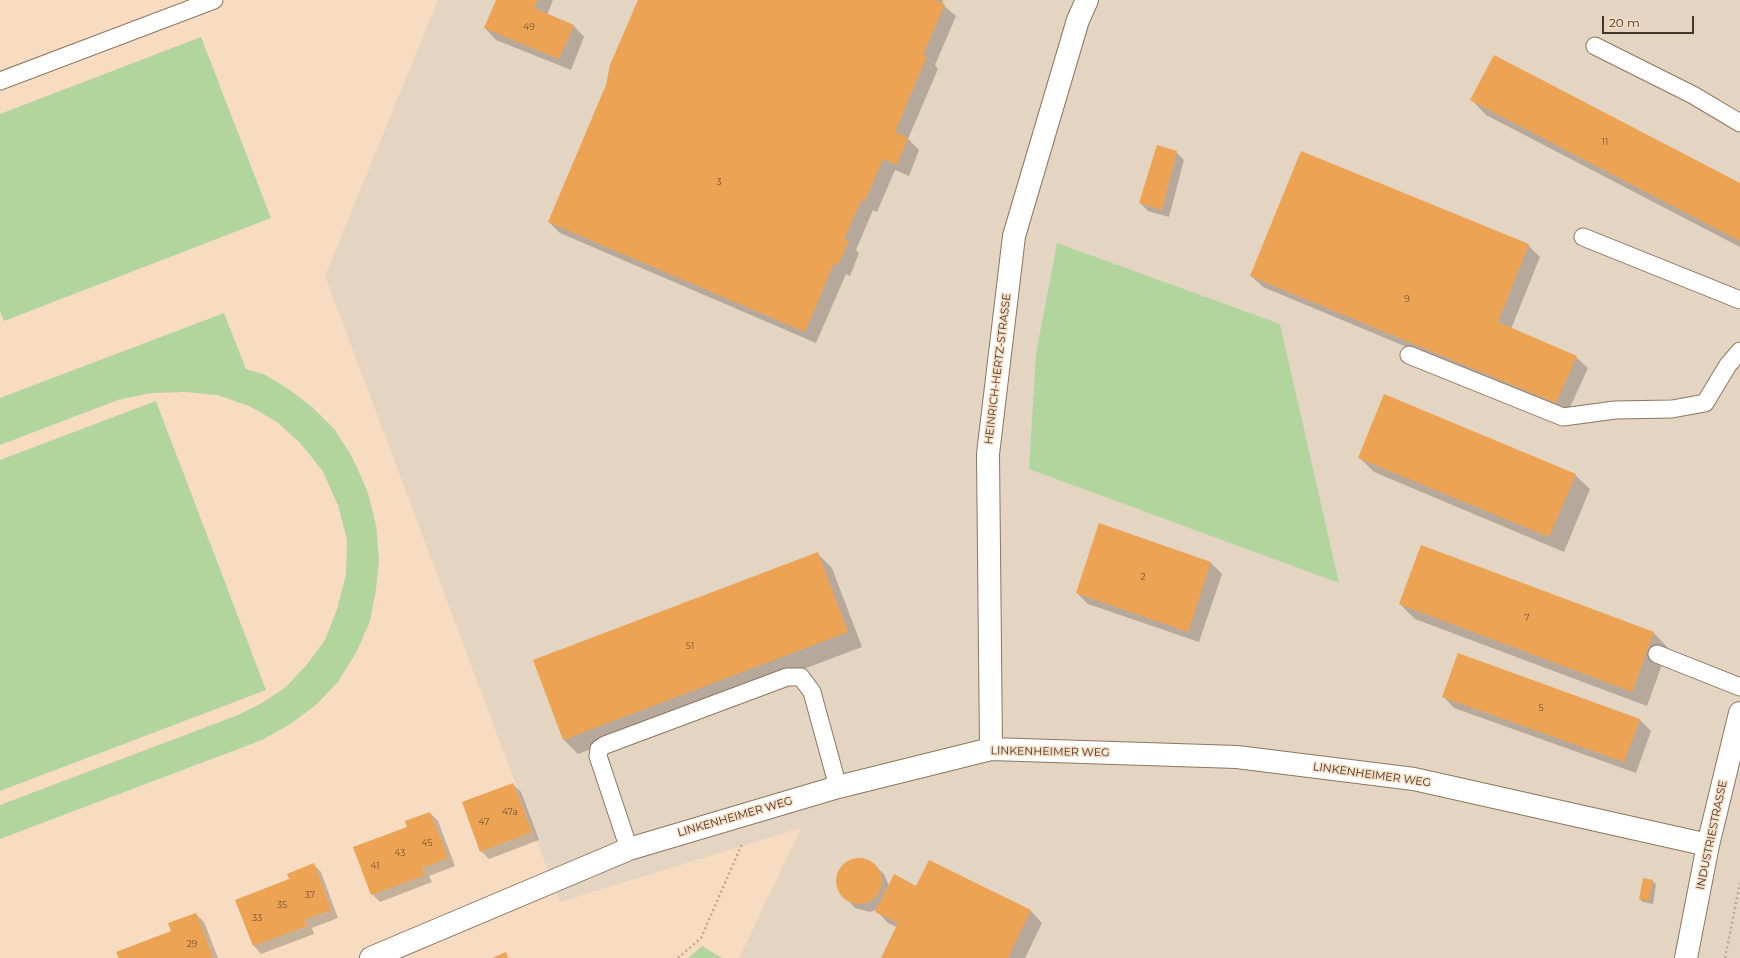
<!DOCTYPE html>
<style>
body{margin:0}
#map{position:relative;width:1740px;height:958px;overflow:hidden;background:#f7dcc1;font-family:Montserrat,sans-serif}
canvas{display:block}
.scale{position:absolute;left:1602px;top:16px;width:92px;height:18px;box-sizing:border-box;border:2px solid #42372d;border-top:0;padding-left:5px;font-size:12px;line-height:14px;white-space:nowrap;color:#42372d;-webkit-text-stroke:3px #f7dcc1;paint-order:stroke}
</style>
<div id="map">
<canvas width="1740" height="958"></canvas>
<div class="scale">20 m</div>
</div>
<script>
const g = document.querySelector('canvas').getContext('2d');
g.lineJoin = 'round';
function fill(path, color) { g.fillStyle = color; g.fill(path, 'evenodd'); }
const poly = rows => new Path2D(rows.map(r => 'M' + r).join(''));
function stroke(path, color, width, dash) { g.strokeStyle = color; g.lineWidth = width; g.lineCap = dash ? 'butt' : 'round'; g.setLineDash(dash || []); g.stroke(path); }
function drawText(font, color, halo, rows, align = 'center') {
  g.font = font + ' Montserrat,sans-serif'; g.lineWidth = 3; g.setLineDash([]); g.textBaseline = 'middle'; g.strokeStyle = halo; g.fillStyle = color; for (const [text, x, y, turn = 0] of rows) {
    g.save(); g.translate(x, y); g.rotate((+turn || 0) * Math.PI / 180); g.textAlign = isNaN(turn) ? turn : align; if (halo) g.strokeText(text, 0, 0); g.fillText(text, 0, 0); g.restore();
  }
}
fill(poly([
 [438,0,1740,0,1740,958,739,958,801,828,560,902,325,276]
]), '#e4d4c2');
fill(poly([
 [201,37,271,218,4,321,0,311,0,114],
 [1057,243,1280,324,1339,583,1029,469,1036,354],
 [224,313,246,369,265,375,287,388,311,406,335,430,352,457,367,490,376,525,379,559,376,590,370,621,357,651,338,682,317,704,292,723,262,740,0,839,0,805,238,715,262,703,286,687,308,663,325,640,337,609,346,575,347,540,338,505,322,470,300,443,277,422,249,406,217,395,185,392,151,393,118,400,0,445,0,398],
 [156,401,266,690,0,791,0,460],
 [702,946,722,958,688,958]
]), '#b2d59e');
fill(poly([
 [497,0,553,0,547,15,573,25,584,37,571,70,496,40,485,28],
 [639,0,943,0,942,4,956,16,935,65,938,69,908,139,919,150,909,176,895,170,877,212,873,210,856,250,859,253,850,276,846,274,816,343,560,233,549,222,607,85],
 [1472,100,1740,184,1740,247,1486,115],
 [1176,152,1184,160,1169,217,1148,211,1140,203],
 [1528,245,1540,257,1511,329,1576,357,1588,368,1567,414,1263,287,1251,276],
 [1359,457,1575,475,1590,489,1564,552,1374,472],
 [1100,525,1211,563,1222,574,1199,642,1088,604,1077,593],
 [1421,546,1654,633,1668,648,1647,706,1415,619,1400,604],
 [817,553,832,568,862,647,578,754,564,740],
 [1443,696,1639,719,1651,731,1636,773,1454,708],
 [513,784,521,792,539,840,489,859,481,851],
 [430,813,438,821,455,866,429,876,432,882,380,902,372,894,408,828],
 [861,859,875,866,884,874,889,886,917,887,929,861,1031,911,1042,923,1025,958,882,958,897,927,888,923,877,911,878,909,870,912,855,908,841,893,838,885,840,870,846,864,853,860],
 [314,865,321,872,338,918,312,928,314,934,261,954,254,946,236,900,290,880],
 [1652,881,1656,884,1653,904,1643,902,1640,899],
 [196,914,204,922,218,958,120,958,172,931]
]), '#0003');
fill(poly([
 [496,0,538,0,534,8,574,25,559,59,484,28],
 [638,0,935,0,945,4,923,55,927,56,895,132,908,138,897,165,883,159,865,201,862,199,844,239,849,241,838,265,834,263,805,332,548,222,606,85,610,65],
 [1494,55,1740,183,1740,241,1470,100],
 [1157,145,1177,151,1162,210,1139,203],
 [1301,151,1529,244,1498,322,1577,356,1556,403,1250,276],
 [1384,394,1576,474,1549,537,1358,458],
 [1099,523,1211,562,1188,632,1076,593],
 [1421,545,1654,632,1632,692,1399,604],
 [818,552,848,632,563,740,533,660],
 [1458,653,1640,719,1624,762,1442,697],
 [513,783,532,832,480,852,462,802],
 [430,812,448,858,422,868,425,875,371,895,353,847,407,827,405,821],
 '836 881a23 23 0 1 1 46 0a23 23 0 1 1-46 0Z',
 [929,860,1031,910,1008,958,881,958,898,923,875,912,894,874,916,886],
 [314,863,331,910,304,920,307,926,253,946,235,900,289,879,287,874],
 [1643,878,1653,880,1649,901,1639,899],
 [196,913,213,958,119,958,116,952,171,931,168,923],
 [506,952,508,958,492,958]
]), '#eca353');
const service = poly([
 [1595,46,1693,95,1740,123],
 [0,81,214,0],
 [1583,237,1740,300],
 [1409,355,1563,417,1615,410,1672,409,1705,403,1728,365,1740,351],
 [1657,654,1740,687],
 [629,849,598,756,599,749,605,745,787,677,801,677,812,692,838,787]
]);
const minor = poly([
 [991,749,988,454,1014,236,1078,20,1087,0],
 [371,958,629,849,838,787,991,749,1237,757,1414,779,1708,845],
 [1686,958,1708,845,1740,713]
]);
stroke(service, '#8e765e', 19);
stroke(minor, '#8e765e', 24);
stroke(poly([
 [678,958,701,938,742,844],
 [1725,958,1740,883]
]), '#bea893', 2.5, [2, 3]);
stroke(service, '#fff', 17);
stroke(minor, '#fff', 22);
drawText('9px', '#6c5236', null, [
 ["49",529,27],
 ["11",1605,142],
 ["3",719,182],
 ["9",1407,299],
 ["2",1143,577],
 ["7",1527,618],
 ["51",690,646],
 ["5",1541,708],
 ["47a",510,812],
 ["47",484,822],
 ["45",427,843],
 ["43",400,853],
 ["41",375,866],
 ["37",310,895],
 ["35",282,905],
 ["33",257,918],
 ["29",192,944]
]);
drawText('11px', '#42372d', '#f7dcc1', [
 ["HEINRICH-HERTZ-STRASSE",998,369,-83],
 ["LINKENHEIMER WEG",1050,752,1],
 ["LINKENHEIMER WEG",1372,775,8],
 ["LINKENHEIMER WEG",735,817,-16],
 ["INDUSTRIESTRASSE",1712,835,-78]
]);
</script>
